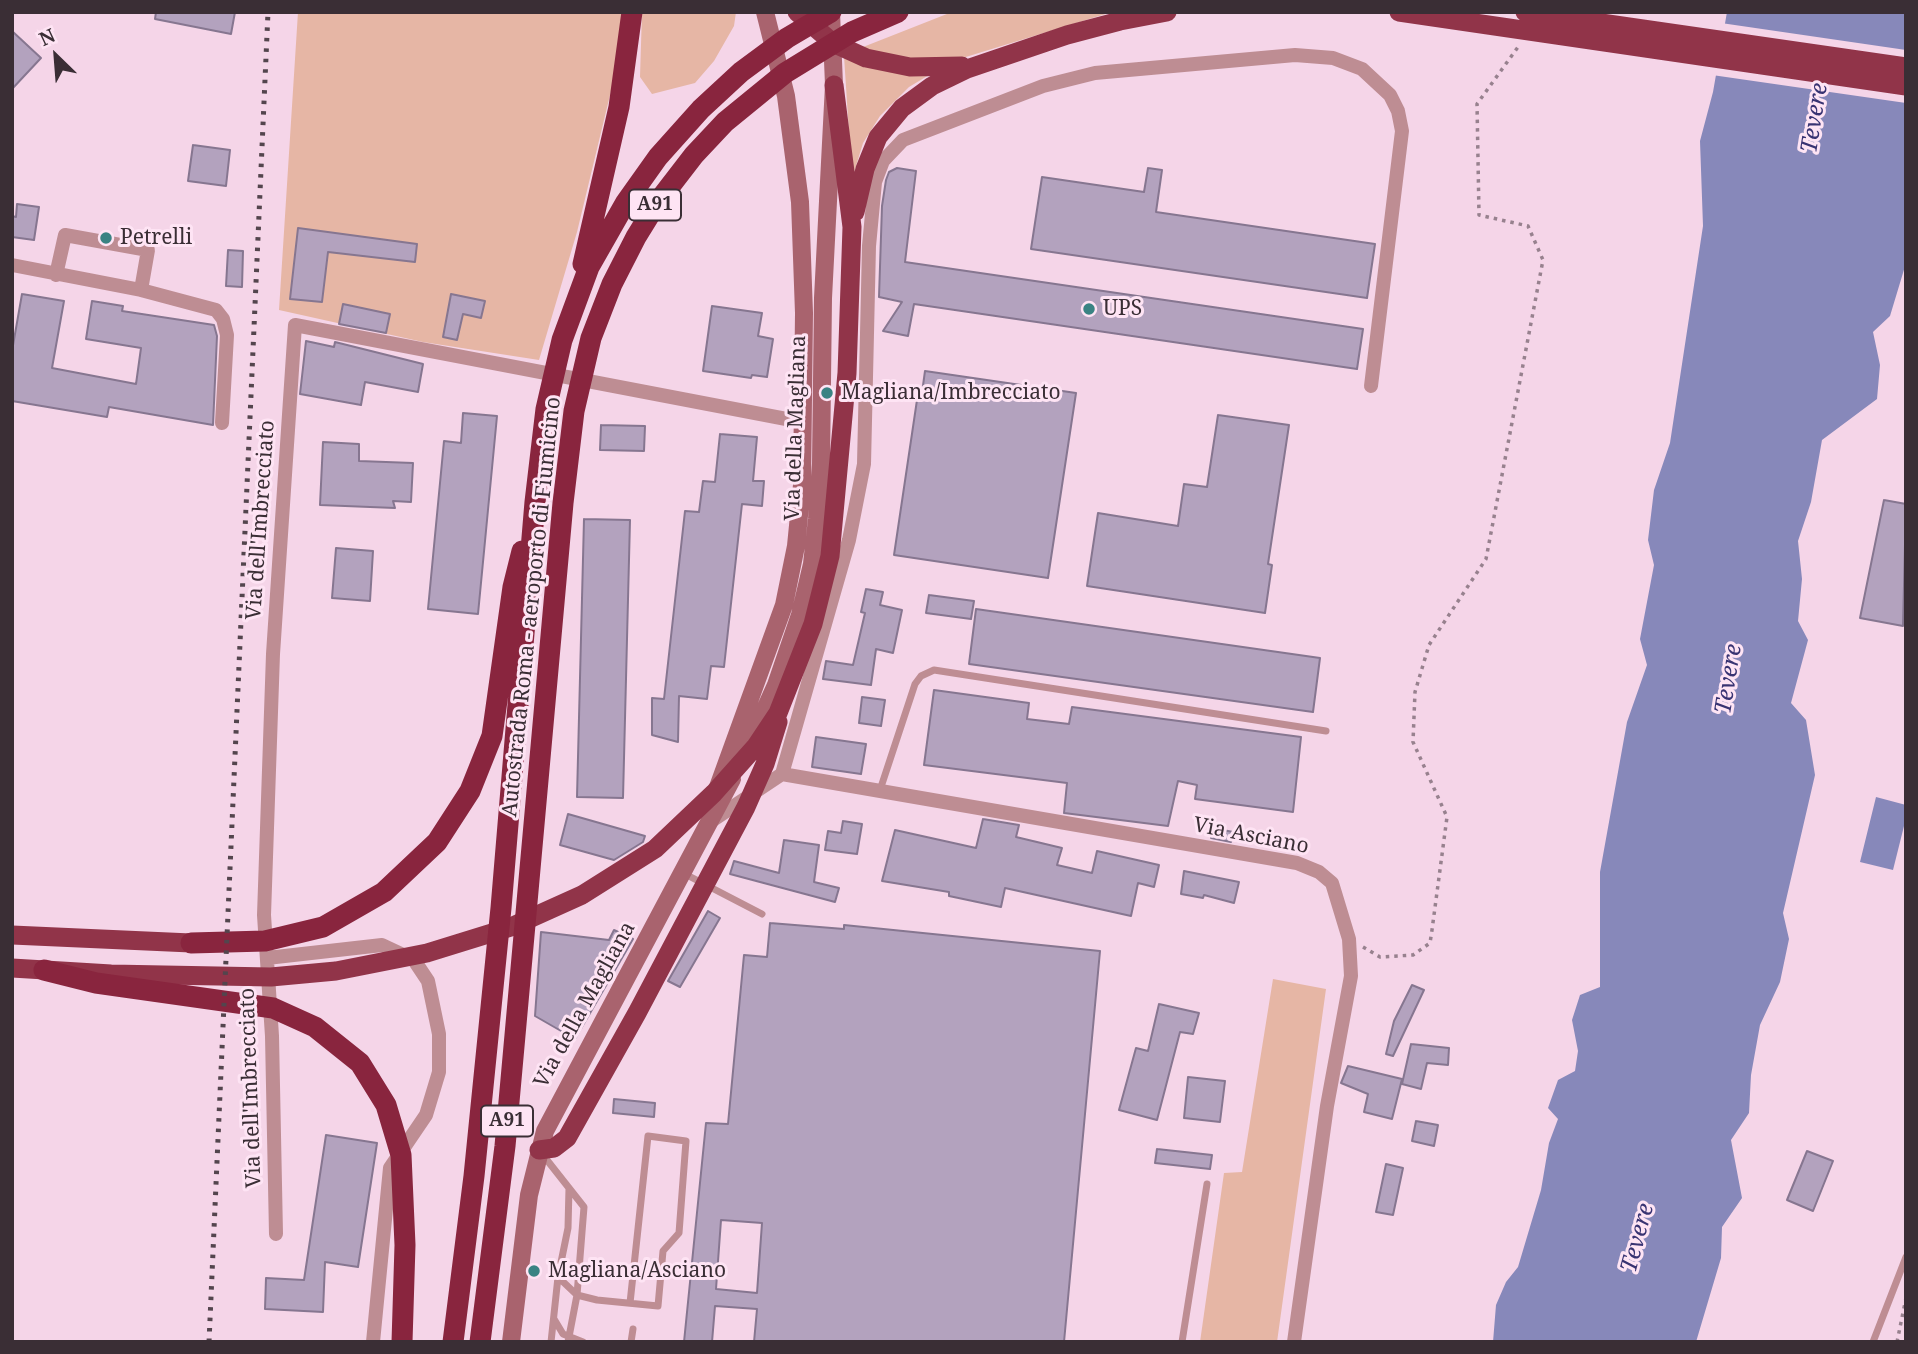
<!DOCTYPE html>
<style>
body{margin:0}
#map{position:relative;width:1918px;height:1354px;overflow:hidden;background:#f5d5e8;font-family:"Noto Serif",serif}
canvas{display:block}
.frame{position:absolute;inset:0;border:14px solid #3a2e35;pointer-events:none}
.north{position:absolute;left:21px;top:21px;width:70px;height:70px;-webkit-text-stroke:5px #fee4f4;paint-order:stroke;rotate:335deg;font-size:19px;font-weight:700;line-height:28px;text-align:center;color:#3a2e35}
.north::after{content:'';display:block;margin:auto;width:24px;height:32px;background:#3a2e35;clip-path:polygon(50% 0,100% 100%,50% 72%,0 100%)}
</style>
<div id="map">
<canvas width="1918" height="1354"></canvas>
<div class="frame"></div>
<div class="north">N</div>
</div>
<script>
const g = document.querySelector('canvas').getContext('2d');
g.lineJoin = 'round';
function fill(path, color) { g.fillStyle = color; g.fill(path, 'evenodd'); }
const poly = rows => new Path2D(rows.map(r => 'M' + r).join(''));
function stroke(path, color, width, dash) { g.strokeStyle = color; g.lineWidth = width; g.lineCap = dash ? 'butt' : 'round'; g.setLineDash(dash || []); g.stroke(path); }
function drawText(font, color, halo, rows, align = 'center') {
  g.font = font + ' "Noto Serif",serif'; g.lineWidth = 6; g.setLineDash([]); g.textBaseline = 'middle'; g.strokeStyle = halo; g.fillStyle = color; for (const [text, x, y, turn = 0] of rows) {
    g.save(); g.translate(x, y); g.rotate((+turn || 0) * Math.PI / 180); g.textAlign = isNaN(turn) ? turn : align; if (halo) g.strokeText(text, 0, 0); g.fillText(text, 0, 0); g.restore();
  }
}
fill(poly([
 [298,12,622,12,617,66,577,232,539,360,423,342,279,310],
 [642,12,736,12,734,26,714,61,695,83,652,94,640,77],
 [952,12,1112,12,956,60,929,62,858,49],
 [844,56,934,72,909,87,880,116,863,143,852,179],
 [1273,979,1326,989,1277,1342,1200,1342,1224,1173,1242,1172]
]), '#e6b6a5');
fill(poly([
 [1727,12,1906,12,1906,263,1890,316,1873,332,1880,365,1877,399,1822,440,1811,502,1798,541,1802,579,1798,621,1808,640,1791,703,1806,720,1815,775,1783,913,1789,939,1780,982,1760,1025,1751,1075,1749,1113,1731,1140,1742,1198,1722,1227,1721,1258,1696,1342,1493,1342,1496,1305,1506,1282,1518,1267,1541,1190,1549,1143,1558,1119,1548,1108,1558,1080,1575,1071,1578,1051,1572,1020,1580,995,1600,987,1600,872,1627,722,1647,665,1640,639,1654,565,1648,540,1654,490,1670,443,1703,226,1700,141,1713,92],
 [1876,797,1906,805,1906,818,1893,870,1860,862]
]), '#8788ba');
fill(poly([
 [1721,23,1906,50,1906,103,1712,75]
]), '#f5d5e8');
const building = poly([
 [156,12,235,12,231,34,155,19,156,12],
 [12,31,41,58,12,89,12,31],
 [193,145,230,150,226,186,188,181,193,145],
 [897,168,916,171,905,262,1363,329,1357,369,914,304,908,336,883,331,902,302,879,297,882,206,886,180,889,172,897,168],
 [1148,168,1162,170,1156,212,1375,244,1367,298,1031,249,1042,177,1144,192,1148,168],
 [17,204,39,207,34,240,12,237,12,216,16,217,17,204],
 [298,228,417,244,415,262,328,252,322,302,290,299,298,228],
 [228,250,243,251,242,287,226,286,228,250],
 [22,294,64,301,52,368,136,384,141,348,86,339,92,301,123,306,122,311,214,325,217,336,213,425,109,407,107,417,12,401,12,351,22,294],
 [451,294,485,301,481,318,463,314,457,340,443,337,451,294],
 [343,304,390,314,386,333,339,324,343,304],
 [712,306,762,313,758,336,773,339,767,377,752,375,751,378,703,371,712,306],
 [306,341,334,347,335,342,423,364,418,392,365,382,361,405,300,394,306,341],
 [925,371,1076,393,1048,578,894,555,917,400,921,400,925,371],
 [463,413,497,416,478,614,428,609,444,441,461,443,463,413],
 [1218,415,1289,425,1268,564,1272,565,1265,613,1087,586,1098,513,1178,526,1184,484,1207,487,1218,415],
 [601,425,645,426,644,451,600,450,601,425],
 [720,434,757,437,753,481,764,481,762,506,742,504,724,667,711,666,707,699,679,696,678,742,652,735,652,698,664,699,685,511,699,512,703,481,715,482,720,434],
 [323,442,359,444,359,461,413,463,411,502,393,501,395,508,320,505,323,442],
 [1884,500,1906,504,1903,626,1860,618,1884,500],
 [584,519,630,520,623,798,577,797,584,519],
 [336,548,373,551,370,601,332,598,336,548],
 [866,589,883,592,880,605,902,610,893,653,876,649,871,685,823,679,826,661,853,665,865,613,861,612,866,589],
 [929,595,974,601,971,619,926,613,929,595],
 [976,609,1320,658,1313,712,969,664,976,609],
 [934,690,1029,703,1027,719,1069,724,1072,707,1301,737,1293,812,1195,799,1197,785,1178,781,1168,826,1064,813,1067,783,924,765,934,690],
 [862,697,885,700,881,726,859,723,862,697],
 [816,737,866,744,861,774,812,767,816,737],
 [568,814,645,836,643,842,614,860,560,845,568,814],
 [983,819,1019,825,1016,837,1062,848,1057,865,1092,873,1097,851,1159,865,1154,887,1138,883,1131,916,1005,888,1001,907,949,896,949,892,882,881,895,830,976,848,983,819],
 [843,821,862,824,857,854,825,850,828,831,841,833,843,821],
 [1213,828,1233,832,1231,842,1211,838,1213,828],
 [784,840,819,845,814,882,839,888,835,902,730,874,734,861,779,873,784,840],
 [1184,871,1239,882,1234,903,1204,895,1203,898,1181,894,1184,871],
 [708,911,720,918,680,987,668,981,708,911],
 [770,923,844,929,844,925,1100,951,1064,1342,754,1342,757,1309,715,1306,712,1342,684,1342,706,1123,728,1124,744,955,767,957,770,923],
 [721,1220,762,1223,757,1293,716,1289,721,1220],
 [614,930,633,939,575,1039,535,1016,541,932,609,940,614,930],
 [1412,985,1424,990,1393,1056,1386,1054,1394,1021,1412,985],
 [1159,1004,1199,1013,1193,1034,1180,1032,1157,1120,1119,1110,1136,1048,1148,1051,1159,1004],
 [1411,1044,1449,1048,1448,1065,1427,1063,1421,1089,1402,1084,1411,1044],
 [1348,1066,1402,1079,1392,1119,1364,1112,1368,1094,1341,1083,1348,1066],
 [1188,1077,1225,1081,1220,1122,1184,1118,1188,1077],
 [614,1099,655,1103,654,1117,613,1113,614,1099],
 [1416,1121,1438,1125,1434,1146,1412,1141,1416,1121],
 [326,1135,377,1143,358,1267,325,1262,323,1312,265,1309,266,1278,304,1280,326,1135],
 [1157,1149,1212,1155,1210,1169,1155,1163,1157,1149],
 [1807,1151,1833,1161,1813,1211,1787,1200,1807,1151],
 [1386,1164,1403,1168,1393,1215,1376,1212,1386,1164]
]);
fill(building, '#b3a2be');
stroke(building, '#867690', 2);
stroke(poly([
 [1363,947,1380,957,1413,955,1430,943,1432,930,1447,817,1413,742,1415,692,1429,645,1486,559,1543,260,1528,226,1479,215,1477,104,1518,47],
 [1897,1342,1906,1298]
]), '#97818e', 3.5, [3.5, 5]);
stroke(poly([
 [880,790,915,684,921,676,934,670,1326,731],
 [683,873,762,914],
 [543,1155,584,1207,577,1295,568,1342],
 [558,1277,577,1295,597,1300,658,1306,663,1251,679,1233,686,1141,648,1136,630,1303],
 [554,1319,563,1334,583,1342],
 [551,1342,558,1277,568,1228,569,1188],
 [631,1342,633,1329],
 [1182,1342,1207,1184],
 [1873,1342,1906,1257]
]), '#be8d93', 7);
stroke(poly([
 [12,265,141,290,216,310,223,319,227,335,222,423],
 [56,275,65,235,148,250,141,290],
 [782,774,1297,863,1319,872,1332,883,1349,939,1351,976,1327,1106,1294,1342],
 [710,822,782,774,849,540,864,464,869,246,875,182,883,161,903,140,1043,86,1095,73,1295,55,1333,58,1362,69,1390,95,1398,111,1402,131,1371,386],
 [267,958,382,945,414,960,428,981,439,1034,439,1072,426,1115,390,1168,373,1342],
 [276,1234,272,1036,264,915,273,654,295,325,802,422]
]), '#be8d93', 14);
stroke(poly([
 [749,745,776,685,800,615,812,564,817,519,821,464,823,298,834,85,831,12],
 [718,787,784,605,796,546,802,485,804,313,800,202,786,96,765,12],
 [511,1342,529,1195,545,1131,732,779]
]), '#a9636e', 18);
stroke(poly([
 [797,12,833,43,866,58,910,67,962,66],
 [1399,12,1906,86],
 [1525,12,1906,67],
 [855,212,865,169,878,137,902,108,932,86,967,69,1067,35,1120,21,1167,12],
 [12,935,191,943],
 [12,968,111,974,271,977,336,971,427,953,511,927,582,895,655,849,714,793,756,746,778,713,813,624,830,556,847,373,852,227,834,85],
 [539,1150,554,1148,567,1138,637,1013,746,807,765,764,778,722]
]), '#913449', 19);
stroke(poly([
 [583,264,619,107,632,12],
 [191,943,265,941,323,927,384,892,437,842,470,791,492,736,513,587,522,551],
 [44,970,96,983,273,1008,315,1027,360,1063,386,1105,401,1155,405,1245,402,1342],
 [453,1342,474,1176,501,908,535,502,546,409,562,340,589,267,626,202,658,157,701,109,741,72,787,38,831,12],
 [480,1342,505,1146,563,503,574,411,591,338,612,284,636,237,657,203,694,155,725,122,785,73,852,32,898,12]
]), '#89253e', 21);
stroke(poly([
 [209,1342,268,12]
]), '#53454d', 5, [3.5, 7]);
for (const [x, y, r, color] of [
 [106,238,7,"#3a8383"],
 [1089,309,7,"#3a8383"],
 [827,393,7,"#3a8383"],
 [534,1271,7,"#3a8383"]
]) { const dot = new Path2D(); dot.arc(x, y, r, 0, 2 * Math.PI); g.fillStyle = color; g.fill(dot); stroke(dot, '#fee4f4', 2.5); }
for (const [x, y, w] of [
 [655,205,52],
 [507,1121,52]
]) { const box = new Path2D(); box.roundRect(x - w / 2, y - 15.5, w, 31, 5); g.fillStyle = '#fee4f4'; g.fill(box); stroke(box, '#3a2e35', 2); }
drawText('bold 19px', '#3a2e35', null, [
 ["A91",655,205],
 ["A91",507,1121]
]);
drawText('21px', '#3a2e35', '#fee4f4', [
 ["Petrelli",120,238],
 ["UPS",1103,309],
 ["Magliana/Imbrecciato",841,393],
 ["Magliana/Asciano",548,1271]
], 'left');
drawText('21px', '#3a2e35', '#fee4f4', [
 ["Via della Magliana",796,428,-88],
 ["Via dell'Imbrecciato",261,520,-86],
 ["Autostrada Roma - aeroporto di Fiumicino",532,607,-84],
 ["Via Asciano",1251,836,11],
 ["Via della Magliana",585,1005,-61],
 ["Via dell'Imbrecciato",251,1088,-92]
]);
drawText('italic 23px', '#383372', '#fee4f4', [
 ["Tevere",1815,118,-81],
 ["Tevere",1729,679,-81],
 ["Tevere",1638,1238,-75]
]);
</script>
